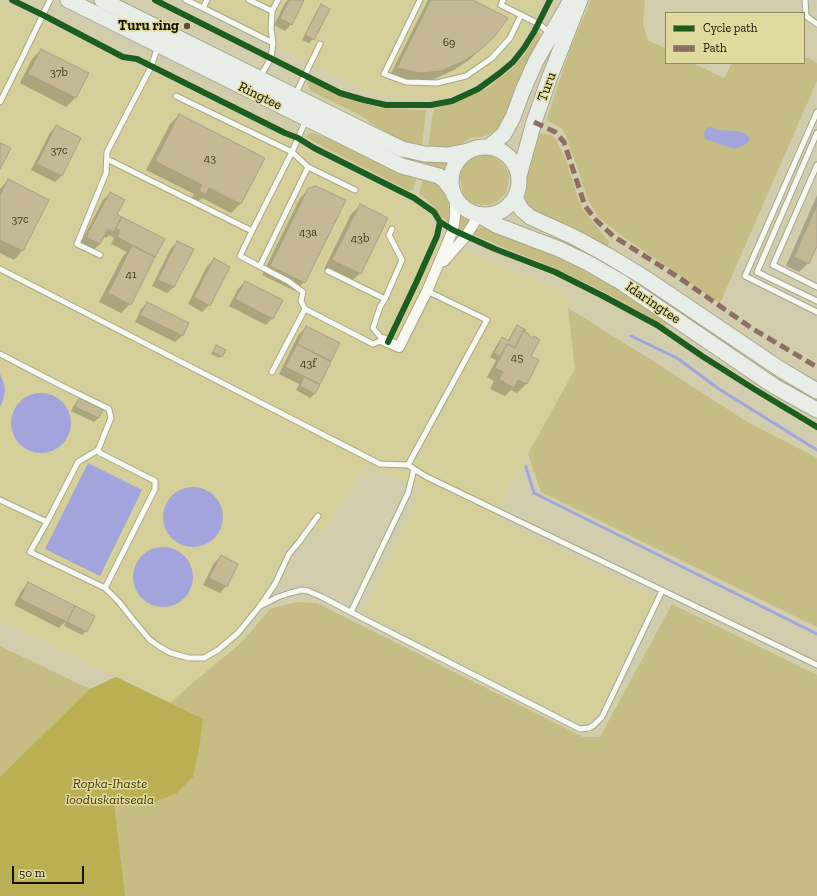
<!DOCTYPE html>
<style>
body{margin:0}
#map{position:relative;width:817px;height:896px;overflow:hidden;background:#d2cead;font-family:"Zilla Slab",serif}
canvas{display:block}
.legend{position:absolute;left:665px;top:12px;width:140px;height:52px;box-sizing:border-box;background:#e1da9e;border:1px solid #8f895f;margin:0;padding:5px 7px;list-style:none;font-size:12px;color:#131000}
.legend li{display:flex;align-items:center;gap:8px;height:20px}
.legend b{width:20px;border:1px solid #8f895f}
.scale{position:absolute;left:12px;top:866px;width:72px;height:18px;box-sizing:border-box;border:2px solid #131000;border-top:0;padding-left:5px;font-size:12px;line-height:14px;white-space:nowrap;color:#131000;-webkit-text-stroke:3px #e1da9e;paint-order:stroke}
</style>
<div id="map">
<canvas width="817" height="896"></canvas>
<ul class="legend">
<li><b style="height:5px;background:#1b5e20"></b>Cycle path</li>
<li><b style="height:5px;background:#8d6e63"></b>Path</li>
</ul>
<div class="scale">50 m</div>
</div>
<script>
const g = document.querySelector('canvas').getContext('2d');
g.lineJoin = 'round';
function fill(path, color) { g.fillStyle = color; g.fill(path, 'evenodd'); }
const poly = rows => new Path2D(rows.map(r => 'M' + r).join(''));
function stroke(path, color, width, dash) { g.strokeStyle = color; g.lineWidth = width; g.lineCap = dash ? 'butt' : 'round'; g.setLineDash(dash || []); g.stroke(path); }
function drawText(font, color, halo, rows, align = 'center') {
  g.font = font + ' "Zilla Slab",serif'; g.lineWidth = 3; g.setLineDash([]); g.textBaseline = 'middle'; g.strokeStyle = halo; g.fillStyle = color; for (const [text, x, y, turn = 0] of rows) {
    g.save(); g.translate(x, y); g.rotate((+turn || 0) * Math.PI / 180); g.textAlign = isNaN(turn) ? turn : align; if (halo) g.strokeText(text, 0, 0); g.fillText(text, 0, 0); g.restore();
  }
}
fill(poly([
 [179,0,542,0,521,42,516,51,509,59,495,72,478,83,460,92,444,98,422,100,375,94],
 [0,1,94,47,155,74,399,195,420,207,427,213,432,222,433,235,567,294,575,369,494,517,654,598,597,716,587,724,577,723,363,612,422,489,393,477,366,464,322,532,308,524,281,560,262,598,241,643,195,681,170,703,0,620]
]), '#d5cf9a');
fill(poly([
 [591,0,645,0,643,24,648,40,666,49,666,63,693,63,724,78,732,63,804,63,804,56,817,63,817,81,720,303,622,236,599,218,588,200,566,135,561,128,550,122,547,118,571,47],
 [538,31,540,38,524,69,505,119,496,130,490,134,482,137,470,138,455,147,444,148,428,147,433,112,435,109,439,107,455,103,489,87,516,65,527,51],
 [308,80,335,94,379,108,426,110,422,147,405,143,390,135,358,114,311,91,307,84],
 [312,133,335,140,417,176,413,190,409,191,305,137,309,134],
 [543,133,551,135,556,139,566,160,581,207,609,242,607,248,537,213,530,208,525,198,525,179,533,139],
 [485,154,493,156,500,161,506,168,509,176,508,184,506,193,501,198,495,203,488,205,481,205,474,204,467,200,462,191,461,181,459,176,457,172,461,165,468,159,476,155],
 [427,159,451,160,447,171,425,167],
 [423,178,438,183,443,191,448,202,450,213,449,224,444,219,427,200,419,194],
 [460,215,469,220,470,222,464,231,457,228,458,216],
 [480,228,487,228,557,256,611,285,649,309,668,323,664,327,646,315,599,289,556,269,472,234,476,230],
 [568,308,653,361,746,421,817,458,817,627,541,492,528,454,575,369],
 [296,602,317,603,583,737,600,737,672,604,817,675,817,896,0,896,0,646,90,689,116,677,170,703,195,681,241,643,270,609]
]), '#c5bd83');
fill(poly([
 [116,677,203,719,199,748,193,777,177,793,155,802,114,804,125,896,0,896,0,777,90,689]
]), '#baaf53');
fill(poly([
 [709,127,720,130,737,131,746,134,749,137,749,141,746,144,734,149,705,139,704,135,705,130],
 [0,374,4,383,5,391,3,400,0,407],
 '11 423a30 30 0 1 1 60 0a30 30 0 1 1-60 0Z',
 [88,463,142,490,100,576,45,549],
 '163 517a30 30 0 1 1 60 0a30 30 0 1 1-60 0Z',
 '133 577a30 30 0 1 1 60 0a30 30 0 1 1-60 0Z'
]), '#a4a4dd');
fill(poly([
 [288,0,303,0,291,24,285,31,274,25,285,3],
 [428,0,471,0,495,35,469,60,454,70,432,80,410,82,389,77],
 [321,5,313,39,309,43,302,40,317,10],
 [41,50,88,74,75,98,66,107,20,83,32,59],
 [179,115,264,158,240,204,231,213,202,198,196,203,191,200,194,194,146,170,170,124],
 [56,126,80,138,61,176,55,182,31,170,50,133],
 [8,180,48,200,22,251,14,260,0,253,0,189],
 [309,189,304,282,295,291,262,275,300,198],
 [110,193,116,215,163,239,130,304,121,313,99,302,123,256,127,252,111,244,114,238,109,235,106,238,103,236,100,244,93,250,80,244,103,200],
 [817,195,817,243,808,263,799,272,786,266],
 [360,206,360,273,351,282,324,269,351,214],
 [178,242,192,249,174,287,167,293,152,286,171,248],
 [214,260,209,305,202,312,188,304,207,266],
 [245,282,273,318,266,325,229,306,238,289],
 [147,303,188,323,182,336,175,342,135,322,141,309],
 [517,326,520,336,524,332,527,337,530,357,538,361,526,384,517,393,511,390,505,396,490,389,494,381,487,377,496,360,490,357,498,343,502,338,508,341,513,331],
 [502,342,512,345,512,347],
 [306,327,339,344,318,385,315,393,310,398,296,390,299,384,279,374,299,334],
 [216,346,221,356,219,358,211,354],
 [79,399,102,410,98,418,94,422,71,411,75,404],
 [221,556,226,586,220,593,203,585,214,563],
 [28,584,86,631,82,635,64,626,66,621,59,628,14,605,22,590]
]), '#0003');
stroke(poly([
 [631,336,677,358,719,389,817,450],
 [526,467,534,493,817,634]
]), '#a4a4dd', 3);
const building = poly([
 [289,0,304,0,292,25,280,18,289,0],
 [431,0,473,0,508,18,495,36,479,51,464,61,441,71,420,73,397,68,431,0],
 [321,4,330,9,314,40,305,35,321,4],
 [41,49,89,73,76,98,28,74,41,49],
 [179,114,265,158,241,204,209,188,206,195,199,191,202,185,155,161,179,114],
 [56,125,81,138,62,176,37,164,56,125],
 [1,143,11,148,0,169,0,146,1,143],
 [8,179,49,200,23,251,0,240,0,195,8,179],
 [316,186,346,200,305,283,270,266,308,188,316,186],
 [110,192,125,200,117,214,121,217,114,232,108,229,100,244,86,237,110,192],
 [360,204,388,218,361,274,332,260,360,204],
 [817,205,817,246,809,264,794,257,817,205],
 [122,217,165,239,155,257,117,237,120,231,116,228,122,217],
 [177,241,194,249,174,287,158,280,177,241],
 [132,246,155,257,131,305,108,293,132,246],
 [214,258,230,267,210,306,194,297,214,258],
 [245,281,283,300,273,319,235,299,245,281],
 [147,302,189,323,183,336,140,315,147,302],
 [517,325,526,330,525,331,523,331,515,347,507,344,500,356,494,353,502,337,509,341,517,325],
 [306,326,340,343,331,361,297,344,306,326],
 [523,331,529,334,529,336,533,338,534,336,540,340,531,356,539,360,527,384,518,380,514,388,499,379,503,372,495,368,507,344,515,348,523,331],
 [297,344,331,362,320,384,285,367,297,344],
 [216,345,226,350,222,357,213,352,216,345],
 [304,377,320,385,315,394,300,386,304,377],
 [79,398,103,410,99,418,75,407,79,398],
 [221,555,238,564,227,587,209,578,221,555],
 [28,582,75,606,67,622,20,599,28,582],
 [75,606,95,616,87,632,67,622,75,606]
]);
fill(building, '#c5b995');
stroke(building, '#a8a188', 1);
const lane = poly([
 [186,0,203,8],
 [207,0,203,8,273,43],
 [249,0,272,11,271,29,273,43,271,58,260,77],
 [420,0,384,74,406,82,437,83,466,76,492,58,510,38,521,15],
 [503,0,501,5,539,24,551,34],
 [805,0,806,16,817,24],
 [272,11,278,0],
 [295,95,320,44],
 [176,96,292,152,308,167,355,190],
 [0,102,23,56,50,0],
 [817,112,745,276,817,312],
 [817,133,757,272,817,301],
 [107,159,252,231],
 [817,165,773,265,817,287],
 [100,255,77,244,106,173,107,152,151,67,158,46],
 [260,266,308,167],
 [0,269,380,464,408,465,487,320,427,291],
 [385,299,402,260,389,235,392,229],
 [305,309,373,344,383,340,373,328,380,307,385,299,328,271],
 [0,354,60,385,109,409,111,418,98,450,78,462,47,522,30,552,105,588,155,489,155,481,100,453,98,450],
 [272,372,305,309,301,301,303,292,288,281,240,256,252,231,292,152,306,120],
 [408,465,425,476,817,665],
 [0,500,47,522],
 [105,588,119,602,134,621,150,640,160,647,171,653,189,658,204,658,218,650,238,633,260,606,275,584,289,554,299,542,318,516],
 [260,606,278,597,290,593,302,590,308,591,322,597,362,618,580,729,589,728,594,725,602,717,662,591],
 [351,612,408,493,414,469]
]);
const street = poly([
 [444,261,466,236,479,215],
 [383,340,399,347,427,291,453,230,455,217,455,198]
]);
const secondary = poly([
 [68,0,402,166,439,176,445,181,451,189],
 [102,0,363,130,402,149,425,154,448,155,468,151],
 '451 181a34 34 0 1 1 68 0a34 34 0 1 1-68 0Z',
 [489,147,504,134,513,117,523,90,536,61,571,0],
 [519,176,534,122,549,79,580,0],
 [515,197,521,209,530,217,574,237,607,255,645,278,780,369,817,391],
 [479,215,496,225,559,249,588,263,621,282,774,386,817,410]
]);
stroke(lane, '#a9a68c', 7);
stroke(street, '#a9a68c', 12);
stroke(secondary, '#a9a68c', 17);
stroke(poly([
 [426,141,431,105],
 [414,198,418,184],
 [395,222,408,195]
]), '#cac8bf', 1.5, [2, 2]);
stroke(lane, '#f8f8f3', 5);
stroke(street, '#f8f8f3', 10);
stroke(secondary, '#e9ede8', 15);
stroke(poly([
 [534,122,555,132,564,142,585,206,596,220,613,236,678,277,753,329,817,367]
]), '#8d6e63', 5, [10, 5]);
stroke(poly([
 [12,0,43,15,123,57,137,59,285,133,298,138,314,148,414,198,434,212,440,222,453,230,495,249,555,272,603,296,657,325,702,356,754,389,817,427],
 [155,0,340,93,364,100,386,105,431,105,452,101,478,89,500,73,513,62,524,48,534,32,550,0],
 [388,342,416,283,437,236,440,222]
]), '#1b5e20', 6);
for (const [x, y, r, color] of [
 [187,26,4,"#56523d"]
]) { const dot = new Path2D(); dot.arc(x, y, r, 0, 2 * Math.PI); g.fillStyle = color; g.fill(dot); stroke(dot, '#e1da9e', 1.5); }
drawText('12px', '#403a25', null, [
 ["69",449,43],
 ["37b",59,73],
 ["37c",59,151],
 ["43",210,159],
 ["37c",20,220],
 ["43a",308,233],
 ["43b",360,239],
 ["41",131,275],
 ["45",517,358],
 ["43f",308,364]
]);
drawText('bold 14px', '#131000', '#e1da9e', [
 ["Turu ring",179,26]
], 'right');
drawText('14px', '#131000', '#e1da9e', [
 ["Turu",547,87,-70],
 ["Ringtee",260,96,26],
 ["Idaringtee",653,303,34]
]);
drawText('italic 14px', '#413a08', '#e1da9e', [
 ["Ropka-Ihaste",110,784],
 ["looduskaitseala",110,800]
]);
</script>
